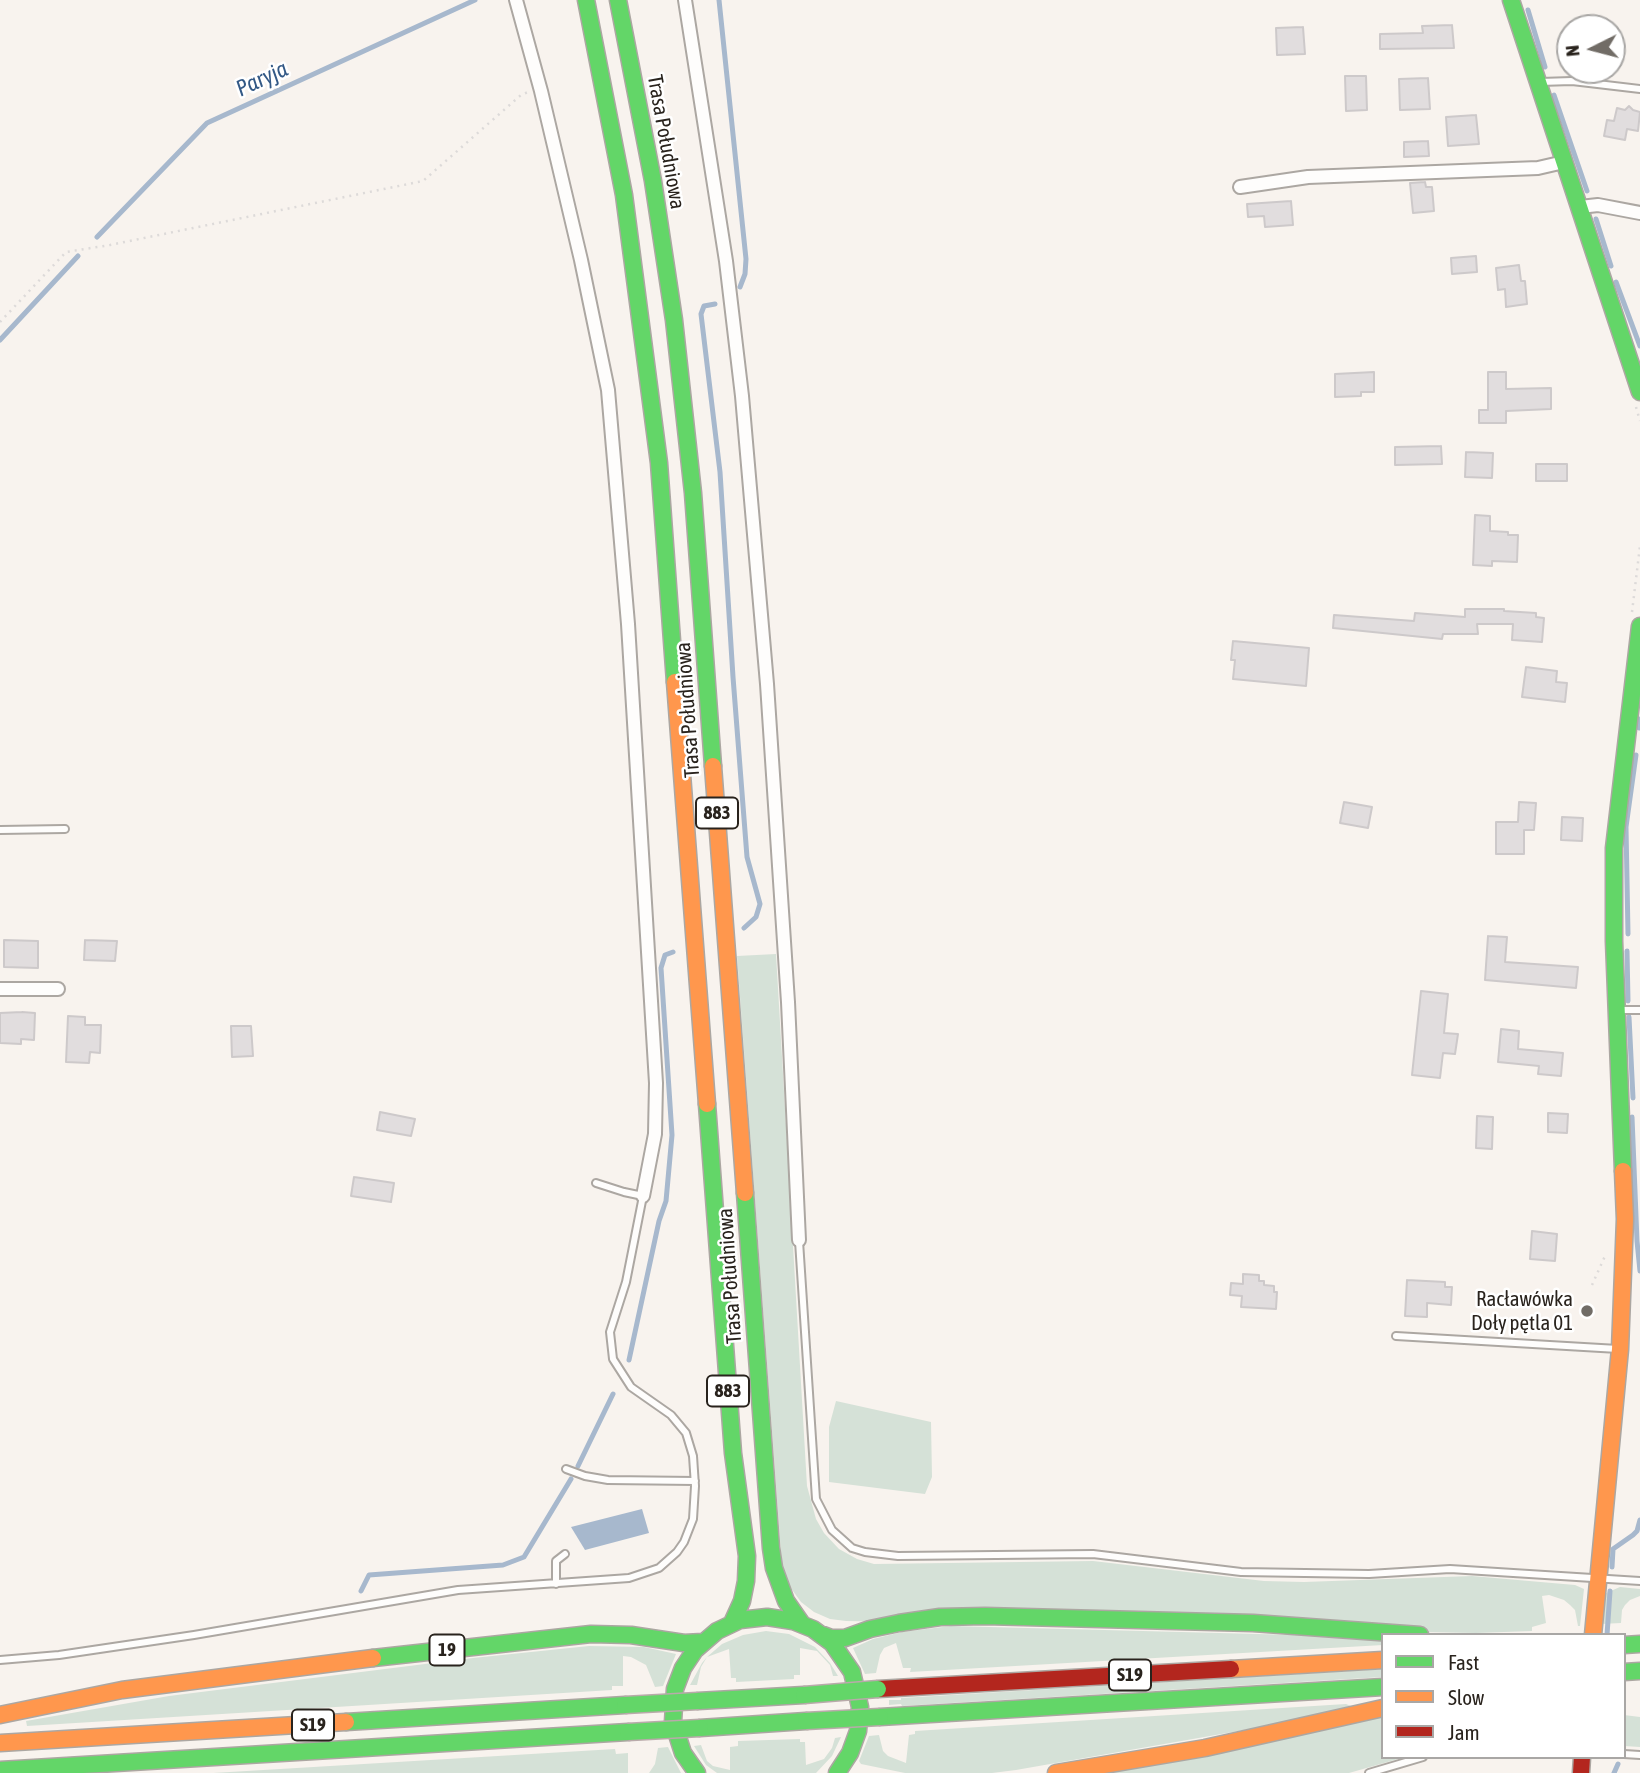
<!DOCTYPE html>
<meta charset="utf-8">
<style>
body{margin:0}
#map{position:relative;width:1640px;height:1773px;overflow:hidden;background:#f8f3ee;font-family:"Asap Condensed",sans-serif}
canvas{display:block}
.legend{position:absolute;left:1381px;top:1633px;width:245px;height:126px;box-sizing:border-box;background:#fff;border:2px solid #a9a7a5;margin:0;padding:9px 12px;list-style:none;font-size:21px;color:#29231d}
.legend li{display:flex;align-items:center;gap:14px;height:35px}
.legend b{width:35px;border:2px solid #a9a7a5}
.north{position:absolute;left:1556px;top:14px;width:70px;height:70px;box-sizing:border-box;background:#fff;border:2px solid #a9a7a5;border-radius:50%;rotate:264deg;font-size:19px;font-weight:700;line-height:28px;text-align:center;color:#29231d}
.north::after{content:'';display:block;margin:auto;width:24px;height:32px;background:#716c66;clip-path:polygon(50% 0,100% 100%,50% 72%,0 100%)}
</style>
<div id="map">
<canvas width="1640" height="1773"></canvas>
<ul class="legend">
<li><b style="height:9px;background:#63d668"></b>Fast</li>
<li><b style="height:9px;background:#ff974d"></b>Slow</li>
<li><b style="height:9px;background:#b3261e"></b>Jam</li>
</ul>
<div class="north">N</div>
</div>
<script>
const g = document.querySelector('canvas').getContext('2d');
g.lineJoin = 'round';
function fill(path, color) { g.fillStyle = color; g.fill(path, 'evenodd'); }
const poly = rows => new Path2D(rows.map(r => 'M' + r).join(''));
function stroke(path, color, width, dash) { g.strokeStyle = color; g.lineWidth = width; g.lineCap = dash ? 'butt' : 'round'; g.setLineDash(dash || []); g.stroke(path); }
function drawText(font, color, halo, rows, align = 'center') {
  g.font = font + ' "Asap Condensed",sans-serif'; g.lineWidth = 5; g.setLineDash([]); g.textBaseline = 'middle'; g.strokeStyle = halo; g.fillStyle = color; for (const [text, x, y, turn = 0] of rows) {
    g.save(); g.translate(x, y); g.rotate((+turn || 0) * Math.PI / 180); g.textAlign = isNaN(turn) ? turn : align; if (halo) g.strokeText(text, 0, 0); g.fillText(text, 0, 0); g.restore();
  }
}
fill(poly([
 [776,954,807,1486,816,1519,824,1533,839,1549,857,1559,874,1564,1093,1561,1264,1581,1304,1582,1472,1576,1575,1585,1584,1589,1580,1626,1578,1626,1575,1610,1570,1605,1564,1600,1549,1595,1542,1596,1546,1623,1532,1627,1532,1631,1476,1633,846,1621,830,1619,814,1612,801,1602,790,1587,782,1567,737,956],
 [836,1401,931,1422,932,1477,925,1494,829,1482,829,1427],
 [1620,1587,1640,1589,1640,1596,1630,1600,1625,1605,1622,1610,1621,1623,1601,1624,1606,1593],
 [951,1626,1373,1637,1383,1642,1383,1645,910,1672,911,1668,903,1668,896,1643,884,1648,880,1655,876,1673,865,1674,853,1648,873,1639,902,1632],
 [766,1631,789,1634,815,1647,830,1663,838,1676,833,1676,830,1665,817,1651,800,1648,800,1675,794,1675,794,1679,736,1682,736,1678,731,1678,729,1649,707,1657,701,1667,697,1685,690,1685,702,1663,707,1657,722,1644,743,1635],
 [589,1646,644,1647,676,1654,663,1686,655,1687,646,1665,631,1657,623,1656,623,1686,612,1686,612,1690,27,1726,26,1721,169,1696,473,1658],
 [1383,1669,1383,1677,902,1706,901,1704,889,1705,889,1700,901,1700,901,1698],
 [1346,1704,1351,1706,1267,1726,1016,1770,992,1773,905,1773,861,1764,859,1761,869,1736,879,1735,883,1751,888,1756,906,1763,909,1735,915,1734,915,1731],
 [1383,1713,1383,1757,1405,1757,1349,1773,1110,1773],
 [1624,1715,1640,1717,1640,1747,1624,1746],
 [841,1737,832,1756,816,1773,717,1773,706,1765,694,1746,701,1745,707,1761,713,1766,730,1770,730,1747,738,1746,738,1741,800,1739,800,1742,805,1742,806,1765,824,1759,832,1748,835,1738],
 [668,1747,681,1773,649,1773,655,1764,658,1748],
 [615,1749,616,1754,628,1753,628,1773,213,1773]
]), '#d5e1d7');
fill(poly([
 [642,1509,649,1533,585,1550,571,1527]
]), '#a7b8cd');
stroke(poly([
 [719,0,746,259,745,274,740,287],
 [1528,10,1545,67],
 [1554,95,1587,191],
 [1596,219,1611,266],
 [97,237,207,123,475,0],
 [1616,282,1640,346],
 [715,304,704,306,701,314,720,472,733,677,747,857,760,904,756,917,744,928],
 [0,340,78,256],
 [1639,728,1640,719],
 [1628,934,1626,827,1636,755],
 [1627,951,1628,1001],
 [1629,1017,1633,1098],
 [1632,1117,1637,1241,1640,1271],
 [629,1360,659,1221,666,1201,672,1135,661,968,665,955,673,952],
 [578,1466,613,1394],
 [1612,1567,1613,1549,1633,1535,1637,1531,1640,1520],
 [361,1591,369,1575,503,1565,524,1557,571,1479],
 [1607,1635,1610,1591],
 [1614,1773,1618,1764]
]), '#a7b8cd', 5);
const building = poly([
 [1452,25,1454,48,1380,49,1380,34,1423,33,1422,26,1452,25],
 [1303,27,1305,54,1277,55,1276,28,1303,27],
 [1345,76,1366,76,1367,110,1346,111,1345,76],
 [1428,78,1430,109,1400,110,1399,79,1428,78],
 [1629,106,1633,110,1640,112,1638,131,1627,129,1625,140,1604,136,1607,120,1614,121,1617,108,1625,110,1629,106],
 [1476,115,1479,144,1448,146,1446,117,1476,115],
 [1428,141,1429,156,1404,157,1404,142,1428,141],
 [1425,182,1426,187,1432,187,1434,211,1413,213,1410,183,1425,182],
 [1291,201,1293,225,1265,227,1264,216,1248,217,1247,204,1291,201],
 [1476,256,1477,272,1452,274,1451,258,1476,256],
 [1519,265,1521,281,1525,281,1527,304,1506,307,1505,289,1498,290,1496,268,1519,265],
 [1374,372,1374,392,1361,392,1361,396,1335,397,1335,374,1374,372],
 [1488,372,1506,372,1506,389,1551,388,1551,409,1506,411,1506,423,1479,423,1479,410,1488,410,1488,372],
 [1441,446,1442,464,1395,465,1395,447,1441,446],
 [1466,452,1493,453,1492,478,1465,477,1466,452],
 [1536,464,1567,464,1567,481,1536,481,1536,464],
 [1475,515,1490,516,1490,531,1508,532,1508,535,1518,535,1517,562,1492,561,1492,566,1473,565,1475,515],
 [1465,609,1504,609,1504,611,1536,613,1536,617,1544,618,1542,642,1512,640,1513,624,1477,624,1478,634,1443,634,1442,639,1333,628,1334,615,1414,621,1415,613,1465,617,1465,609],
 [1233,641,1309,648,1306,686,1233,679,1235,660,1231,660,1233,641],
 [1526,667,1557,671,1556,682,1567,683,1565,702,1522,697,1526,667],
 [1344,802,1372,807,1368,828,1340,823,1344,802],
 [1519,802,1536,803,1534,830,1524,830,1524,854,1496,854,1496,822,1518,822,1519,802],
 [1562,817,1583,818,1582,841,1561,840,1562,817],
 [1488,936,1507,937,1505,962,1578,967,1576,988,1485,980,1488,936],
 [4,940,38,941,38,968,4,967,4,940],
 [85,940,117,941,115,961,84,960,85,940],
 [1421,991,1448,994,1444,1033,1458,1034,1455,1054,1443,1053,1440,1078,1412,1075,1421,991],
 [22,1012,35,1013,34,1040,21,1039,21,1044,0,1043,0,1013,22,1012],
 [68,1016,85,1017,85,1025,101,1025,100,1053,90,1052,89,1063,66,1062,68,1016],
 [231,1026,251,1026,253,1056,232,1057,231,1026],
 [1501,1029,1519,1031,1518,1049,1563,1053,1561,1076,1538,1074,1539,1066,1498,1062,1501,1029],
 [380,1112,415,1119,411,1136,377,1130,380,1112],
 [1548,1113,1568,1114,1567,1133,1548,1132,1548,1113],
 [1477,1116,1493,1117,1492,1149,1476,1148,1477,1116],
 [354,1177,394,1183,391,1202,351,1196,354,1177],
 [1532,1231,1557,1234,1555,1261,1530,1259,1532,1231],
 [1243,1274,1259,1275,1259,1281,1264,1281,1264,1285,1274,1286,1274,1292,1277,1292,1276,1309,1241,1307,1242,1296,1230,1295,1231,1283,1243,1284,1243,1274],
 [1407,1280,1445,1282,1445,1287,1452,1287,1451,1305,1427,1303,1427,1317,1405,1316,1407,1280]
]);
fill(building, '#e1ddde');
stroke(building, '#cdc9ca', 2);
const lane = poly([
 [1540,82,1572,81,1640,89],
 [0,830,65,829],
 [1617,1010,1640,1010],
 [799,1241,816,1499,832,1530,852,1548,865,1552,898,1556,1093,1554,1241,1572,1369,1574,1450,1569,1640,1581],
 [1396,1336,1618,1349],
 [566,1469,585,1476,608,1480,695,1481],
 [556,1584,556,1561,565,1554],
 [0,1660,59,1655,194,1635,458,1590,629,1578,659,1568,677,1552,684,1542,693,1519,695,1486,693,1456,686,1433,671,1415,631,1387,613,1359,610,1332,626,1282,643,1196,624,1192,596,1183],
 [1624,1754,1640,1755],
 [1369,1773,1423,1757]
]);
const street = poly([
 [516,0,541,91,581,260,608,390,628,624,656,1083,655,1134,643,1196],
 [685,0,726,261,742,396,767,684,788,1002,799,1240],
 [1240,187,1308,177,1538,168,1564,162],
 [1580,207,1598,205,1640,213],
 [0,989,58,989]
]);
const fast = poly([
 [586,0,624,195,659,463,675,682],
 [618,0,653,181,674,320,693,493,713,766],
 [1511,0,1640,392],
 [707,1104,733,1453,747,1556,746,1581,742,1601,732,1623],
 [1623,1171,1614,941,1614,848,1640,626],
 [745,1193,771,1548,774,1568,786,1601,802,1624],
 [823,1635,831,1638,845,1638,870,1629,899,1623,940,1617,985,1616,1253,1623,1420,1635],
 [1624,1645,1640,1644],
 [373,1658,591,1634,631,1635,684,1643,703,1642],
 [1624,1672,1640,1671],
 [698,1701,804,1695],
 [880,1717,1383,1687],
 [346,1722,625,1705],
 [700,1728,806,1721],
 [0,1770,628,1732],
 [697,1773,683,1753,673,1722,675,1689,683,1668,695,1650,717,1631,740,1620,767,1617,793,1621,813,1629,832,1643,852,1672,860,1707,858,1731,850,1753,837,1773]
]);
const slow = poly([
 [675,682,707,1104],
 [713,766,745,1193],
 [1593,1635,1620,1349,1625,1219,1623,1171],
 [1231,1669,1383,1660],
 [0,1715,122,1690,373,1658],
 [0,1743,346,1722],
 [1056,1773,1205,1748,1383,1708]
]);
const jam = poly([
 [878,1689,1231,1669],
 [1581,1773,1582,1757]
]);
stroke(lane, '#aca7a2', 10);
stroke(street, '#aca7a2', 16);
stroke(fast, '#aca7a2', 19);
stroke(slow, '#aca7a2', 19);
stroke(jam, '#aca7a2', 19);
stroke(poly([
 [0,322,66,252,110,245,423,181,521,95,528,92],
 [1636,407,1640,421],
 [1632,612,1640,546],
 [1592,1285,1605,1256]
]), '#dddad9', 2.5, [2, 5]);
stroke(lane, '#fefdfc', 6);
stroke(street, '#fefdfc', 12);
stroke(fast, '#63d668', 16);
stroke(slow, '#ff974d', 16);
stroke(jam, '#b3261e', 16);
const fastBridge = poly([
 [804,1695,878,1689],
 [625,1705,698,1701],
 [806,1721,880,1717],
 [628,1732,700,1728]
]);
stroke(fastBridge, '#b9aaaa', 19, []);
stroke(fastBridge, '#63d668', 16);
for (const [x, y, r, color] of [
 [1587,1311,7,"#716c66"]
]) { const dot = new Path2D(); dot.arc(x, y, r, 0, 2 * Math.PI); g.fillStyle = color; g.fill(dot); stroke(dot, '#fff', 2.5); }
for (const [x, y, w] of [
 [717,813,42],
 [728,1391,42],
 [447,1650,35],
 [1130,1675,42],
 [313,1725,42]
]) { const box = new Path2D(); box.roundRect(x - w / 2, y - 15.5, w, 31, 5); g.fillStyle = '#fff'; g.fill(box); stroke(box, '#29231d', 2); }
drawText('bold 19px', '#29231d', null, [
 ["883",717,813],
 ["883",728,1391],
 ["19",447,1650],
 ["S19",1130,1675],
 ["S19",313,1725]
]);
drawText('21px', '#29231d', '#fff', [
 ["Trasa Południowa",666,142,80],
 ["Trasa Południowa",688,710,-94],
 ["Trasa Południowa",730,1276,-94]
]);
drawText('21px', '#29231d', '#fff', [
 ["Racławówka",1573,1299],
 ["Doły pętla 01",1573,1323]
], 'right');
drawText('italic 23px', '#335986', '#fff', [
 ["Paryja",262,79,-25]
]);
</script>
